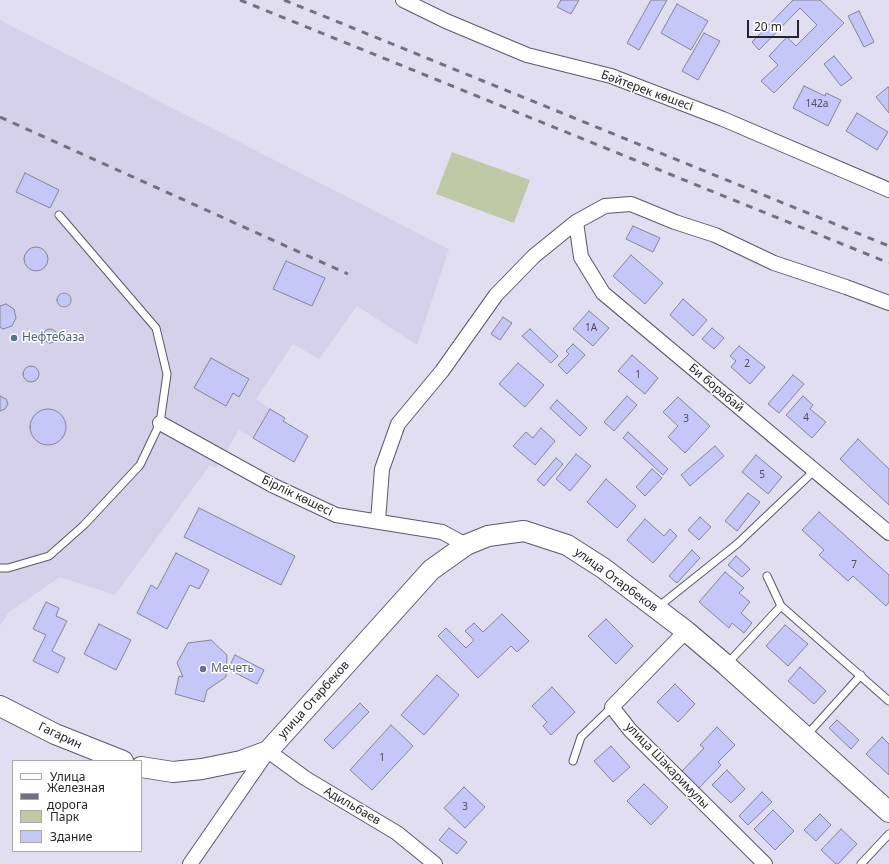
<!DOCTYPE html>
<meta charset="utf-8">
<style>
body{margin:0}
#map{position:relative;width:889px;height:864px;overflow:hidden;background:#e1def1;font-family:"Noto Sans",sans-serif}
canvas{display:block}
.legend{position:absolute;left:12px;top:760px;width:130px;height:92px;box-sizing:border-box;background:#fff;border:1px solid #a8a7aa;margin:0;padding:5px 7px;list-style:none;font-size:12px;color:#26242b}
.legend li{display:flex;align-items:center;gap:8px;height:20px}
.legend b{width:20px;border:1px solid #a8a7aa}
.scale{position:absolute;left:747px;top:20px;width:52px;height:18px;box-sizing:border-box;border:2px solid #26242b;border-top:0;padding-left:5px;font-size:12px;line-height:14px;white-space:nowrap;color:#26242b;-webkit-text-stroke:3px #fff;paint-order:stroke}
</style>
<div id="map">
<canvas width="889" height="864"></canvas>
<ul class="legend">
<li><b style="height:5px;background:#fff"></b>Улица</li>
<li><b style="height:5px;background:#74717d"></b>Железная дорога</li>
<li><b style="height:11px;background:#c0c9a5"></b>Парк</li>
<li><b style="height:11px;background:#c4c7f7"></b>Здание</li>
</ul>
<div class="scale">20 m</div>
</div>
<script>
const g = document.querySelector('canvas').getContext('2d');
g.lineJoin = 'round';
function fill(path, color) { g.fillStyle = color; g.fill(path, 'evenodd'); }
const poly = rows => new Path2D(rows.map(r => 'M' + r).join(''));
function stroke(path, color, width, dash) { g.strokeStyle = color; g.lineWidth = width; g.lineCap = dash ? 'butt' : 'round'; g.setLineDash(dash || []); g.stroke(path); }
function drawText(font, color, halo, rows, align = 'center') {
  g.font = font + ' "Noto Sans",sans-serif'; g.lineWidth = 3; g.setLineDash([]); g.textBaseline = 'middle'; g.strokeStyle = halo; g.fillStyle = color; for (const [text, x, y, turn = 0] of rows) {
    g.save(); g.translate(x, y); g.rotate((+turn || 0) * Math.PI / 180); g.textAlign = isNaN(turn) ? turn : align; if (halo) g.strokeText(text, 0, 0); g.fillText(text, 0, 0); g.restore();
  }
}
fill(poly([
 [0,20,449,249,417,345,357,306,319,359,293,344,256,399,270,409,253,438,239,430,216,468,210,465,115,595,60,577,9,612,0,626]
]), '#d6d1ea');
fill(poly([
 [452,152,530,180,514,223,436,194]
]), '#c0c9a5');
const building = poly([
 [561,0,579,0,571,14,557,7,561,0],
 [651,0,667,0,639,50,627,43,651,0],
 [793,0,820,0,844,23,774,93,761,81,778,65,769,56,787,37,796,46,817,25,800,8,759,50,752,42,793,0],
 [677,4,708,21,691,50,661,33,677,4],
 [859,11,874,42,864,47,848,16,859,11],
 [704,33,720,41,698,80,682,71,704,33],
 [834,56,852,78,841,86,824,64,834,56],
 [804,86,825,96,826,93,841,100,828,126,793,108,804,86],
 [888,87,889,88,889,113,876,97,888,87],
 [857,113,888,132,877,150,846,131,857,113],
 [25,173,59,190,50,208,16,192,25,173],
 [633,226,660,238,653,252,626,239,633,226],
 '24 259a12 12 0 1 1 24 0a12 12 0 1 1-24 0Z',
 [631,255,663,283,645,304,613,276,631,255],
 [286,261,325,278,312,306,273,289,286,261],
 '57 300a7 7 0 1 1 14 0a7 7 0 1 1-14 0Z',
 [683,299,707,320,693,336,670,315,683,299],
 [6,304,14,309,16,318,12,326,3,329,0,327,0,306,6,304],
 [589,311,609,328,593,346,573,329,589,311],
 [503,317,512,323,500,340,491,334,503,317],
 [712,328,724,338,714,349,702,339,712,328],
 '43 336a7 7 0 1 1 14 0a7 7 0 1 1-14 0Z',
 [530,329,558,356,551,363,522,336,530,329],
 [573,344,585,355,567,374,558,365,569,354,566,351,573,344],
 [739,346,765,367,750,384,731,367,736,361,730,356,739,346],
 [632,355,658,378,645,394,618,371,632,355],
 [211,358,249,379,239,397,233,393,226,406,194,388,211,358],
 [518,363,544,385,525,407,499,384,518,363],
 '23 374a8 8 0 1 1 16 0a8 8 0 1 1-16 0Z',
 [793,375,804,384,779,413,768,404,793,375],
 [0,396,6,399,8,404,5,409,0,411,0,396],
 [627,396,637,405,614,431,604,422,627,396],
 [803,396,813,405,810,409,826,422,812,438,786,415,803,396],
 [678,397,710,426,685,453,668,437,678,426,663,412,678,397],
 [557,400,587,428,580,436,550,408,557,400],
 '30 427a18 18 0 1 1 36 0a18 18 0 1 1-36 0Z',
 [270,409,285,418,283,421,308,436,294,462,253,438,270,409],
 [541,428,555,441,535,465,513,446,526,432,533,438,541,428],
 [628,432,668,469,663,475,623,438,628,432],
 [858,439,889,469,889,505,840,459,858,439],
 [715,446,724,456,690,486,681,475,715,446],
 [576,454,591,466,570,491,556,479,576,454],
 [756,455,782,477,768,494,742,472,756,455],
 [556,458,563,464,544,486,537,480,556,458],
 [652,469,662,478,645,496,636,487,652,469],
 [606,479,636,506,617,528,587,502,606,479],
 [748,493,760,502,737,531,725,521,748,493],
 [199,508,295,556,281,585,184,537,199,508],
 [819,512,889,575,889,602,886,606,853,576,848,581,819,555,824,550,802,530,819,512],
 [700,517,711,527,699,540,688,530,700,517],
 [645,519,664,536,670,529,677,536,653,563,627,540,645,519],
 [692,550,700,558,677,583,669,576,692,550],
 [176,553,209,570,199,589,190,585,167,629,137,613,151,585,157,589,176,553],
 [736,556,750,569,742,577,728,565,736,556],
 [725,572,744,588,739,593,750,602,741,613,752,623,744,633,732,623,729,628,699,602,725,572],
 [46,602,59,608,56,616,67,621,52,651,65,658,58,673,33,661,46,635,33,629,46,602],
 [502,614,529,641,517,652,511,646,478,678,438,636,446,628,466,648,474,640,465,631,474,623,483,632,502,614],
 [606,619,633,646,616,664,588,636,606,619],
 [99,624,131,640,116,670,84,654,99,624],
 [785,625,808,644,788,666,766,646,785,625],
 [211,640,227,655,226,677,207,690,204,702,175,694,179,676,183,677,177,663,188,643,211,640],
 [235,655,264,670,257,684,228,669,235,655],
 [800,667,826,691,814,704,788,681,800,667],
 [437,675,459,695,424,735,401,715,437,675],
 [675,684,695,704,678,722,657,702,675,684],
 [552,687,575,712,551,735,543,726,547,722,532,706,552,687],
 [360,703,369,712,333,749,324,740,360,703],
 [837,720,859,740,851,749,829,728,837,720],
 [391,725,413,746,372,790,350,770,391,725],
 [717,727,735,745,718,762,721,765,699,788,682,771,704,748,700,745,717,727],
 [882,737,889,744,889,775,866,754,882,737],
 [611,746,630,767,613,782,594,761,611,746],
 [727,770,745,789,731,803,712,785,727,770],
 [644,784,668,807,651,825,627,801,644,784],
 [464,787,485,807,465,828,444,808,464,787],
 [762,792,772,802,748,825,739,816,762,792],
 [773,810,794,831,775,850,754,829,773,810],
 [820,814,831,825,816,841,804,830,820,814],
 [449,828,467,842,457,854,439,840,449,828],
 [841,829,857,844,838,864,836,864,821,850,841,829]
]);
fill(building, '#c4c7f7');
stroke(building, '#838596', 1);
const service = poly([
 [0,568,8,568,49,556,84,525,140,465,160,423,167,374,156,328,59,215],
 [767,576,781,606,889,701],
 [658,607,737,544,814,471],
 [727,664,781,606],
 [806,736,861,675],
 [573,761,581,737,612,707],
 [861,864,889,834]
]);
const minor = poly([
 [403,0,446,21,527,55,611,76,723,119,889,190],
 [576,222,581,257,603,293,889,533],
 [160,423,272,485,336,515,442,532,466,545],
 [378,521,382,469,398,424,442,371,496,295,534,256,576,222,605,206,631,204,675,222,715,235,774,263,846,287,889,303],
 [686,631,612,707,630,730,765,864],
 [190,864,268,751,305,778,397,833,435,864]
]);
const secondary = poly([
 [0,706,55,734,123,761],
 [141,767,173,772,202,769,241,761,268,751,431,570,466,545,488,536,524,531,567,545,603,568,686,631,726,665,889,812]
]);
stroke(service, '#5b5868', 9);
stroke(minor, '#5b5868', 16);
stroke(secondary, '#5b5868', 22);
stroke(service, '#fff', 7);
stroke(minor, '#fff', 14);
stroke(secondary, '#fff', 20);
stroke(poly([
 [240,0,889,263],
 [284,0,889,246],
 [0,117,348,274]
]), '#74717d', 3, [7, 7]);
for (const [x, y, r, color] of [
 [14,338,4,"#5c6f8a"],
 [203,669,4,"#6b7280"]
]) { const dot = new Path2D(); dot.arc(x, y, r, 0, 2 * Math.PI); g.fillStyle = color; g.fill(dot); stroke(dot, '#fff', 1.5); }
drawText('10px', '#4e4d5e', null, [
 ["142a",817,104],
 ["1А",591,328],
 ["2",747,364],
 ["1",638,375],
 ["4",806,418],
 ["3",686,419],
 ["5",762,475],
 ["7",854,565],
 ["1",382,758],
 ["3",465,807]
]);
drawText('12px', '#26242b', '#fff', [
 ["Бәйтерек көшесі",647,91,20],
 ["Би борабай",716,388,40],
 ["Бірлік көшесі",297,496,26],
 ["улица Отарбеков",616,580,36],
 ["улица Отарбеков",314,700,-48],
 ["Гагарин",60,736,25],
 ["улица Шакаримулы",667,766,46],
 ["Адильбаев",352,806,30]
]);
drawText('12px', '#4e5e75', '#fff', [
 ["Нефтебаза",22,338]
], 'left');
drawText('12px', '#5b616d', '#fff', [
 ["Мечеть",211,669]
], 'left');
</script>
